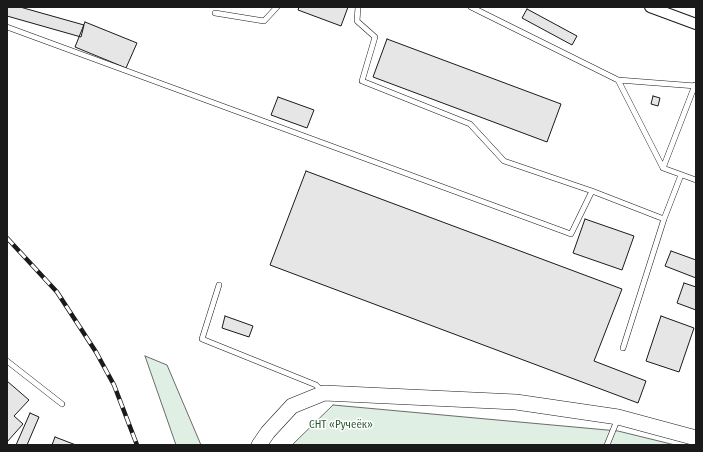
<!DOCTYPE html>
<meta charset="utf-8">
<style>
body{margin:0}
#map{position:relative;width:703px;height:452px;overflow:hidden;background:#fff;font-family:"Fira Sans Condensed",sans-serif}
canvas{display:block}
.frame{position:absolute;inset:0;border:8px solid #1a1a1a;pointer-events:none}
</style>
<div id="map">
<canvas width="703" height="452"></canvas>
<div class="frame"></div>
</div>
<script>
const g = document.querySelector('canvas').getContext('2d');
g.lineJoin = 'round';
function fill(path, color) { g.fillStyle = color; g.fill(path, 'evenodd'); }
const poly = rows => new Path2D(rows.map(r => 'M' + r).join(''));
function stroke(path, color, width, dash) { g.strokeStyle = color; g.lineWidth = width; g.lineCap = dash ? 'butt' : 'round'; g.setLineDash(dash || []); g.stroke(path); }
function drawText(font, color, halo, rows, align = 'center') {
  g.font = font + ' "Fira Sans Condensed",sans-serif'; g.lineWidth = 3; g.setLineDash([]); g.textBaseline = 'middle'; g.strokeStyle = halo; g.fillStyle = color; for (const [text, x, y, turn = 0] of rows) {
    g.save(); g.translate(x, y); g.rotate((+turn || 0) * Math.PI / 180); g.textAlign = isNaN(turn) ? turn : align; if (halo) g.strokeText(text, 0, 0); g.fillText(text, 0, 0); g.restore();
  }
}
const green = poly([
 [145,356,167,365,201,445,176,445,145,356],
 [333,405,618,431,675,445,292,445,333,405]
]);
fill(green, '#e0efe3');
stroke(green, '#6a6a6a', 1);
const building = poly([
 [7,7,20,7,84,25,81,37,7,16,7,7],
 [299,7,348,7,341,26,298,10,299,7],
 [527,9,577,36,572,45,522,18,527,9],
 [85,22,137,43,126,68,75,47,85,22],
 [387,39,561,104,547,142,373,77,387,39],
 [653,96,660,98,658,106,651,104,653,96],
 [278,97,314,110,307,128,271,115,278,97],
 [306,171,622,289,594,361,646,381,638,403,270,265,306,171],
 [585,219,634,236,622,270,573,253,585,219],
 [671,251,696,260,696,278,665,266,671,251],
 [684,283,696,287,696,310,677,303,684,283],
 [225,316,253,326,249,337,222,328,225,316],
 [661,316,694,328,679,372,646,361,661,316],
 [7,381,29,400,14,416,23,424,7,442,7,381],
 [30,413,39,417,27,445,16,445,30,413],
 [55,437,76,445,52,445,55,437]
]);
fill(building, '#e6e6e6');
stroke(building, '#1a1a1a', 1);
const lane = poly([
 [358,7,357,21,375,37,362,81,470,124,504,161,592,191],
 [471,7,618,80,663,168,696,180],
 [215,13,264,21,277,7],
 [7,27,571,234,592,191,664,219,681,175],
 [618,80,696,86],
 [663,168,695,85],
 [219,285,202,339,316,385,322,391],
 [623,348,664,219],
 [7,361,62,404],
 [607,445,618,418]
]);
const street = poly([
 [650,7,696,24]
]);
const secondary = poly([
 [259,445,268,432,292,406,324,393,516,402,618,417,696,438]
]);
stroke(lane, '#1a1a1a', 6);
stroke(street, '#1a1a1a', 12);
stroke(secondary, '#1a1a1a', 16);
stroke(lane, '#fff', 5);
stroke(street, '#fff', 10);
stroke(secondary, '#fff', 15);
const rail = poly([
 [7,238,57,292,96,352,114,385,137,445]
]);
stroke(rail, '#1a1a1a', 4.5);
stroke(rail, '#fff', 3, [9]);
drawText('11px', '#2b5a34', '#fff', [
 ["СНТ «Ручеёк»",341,425]
]);
</script>
